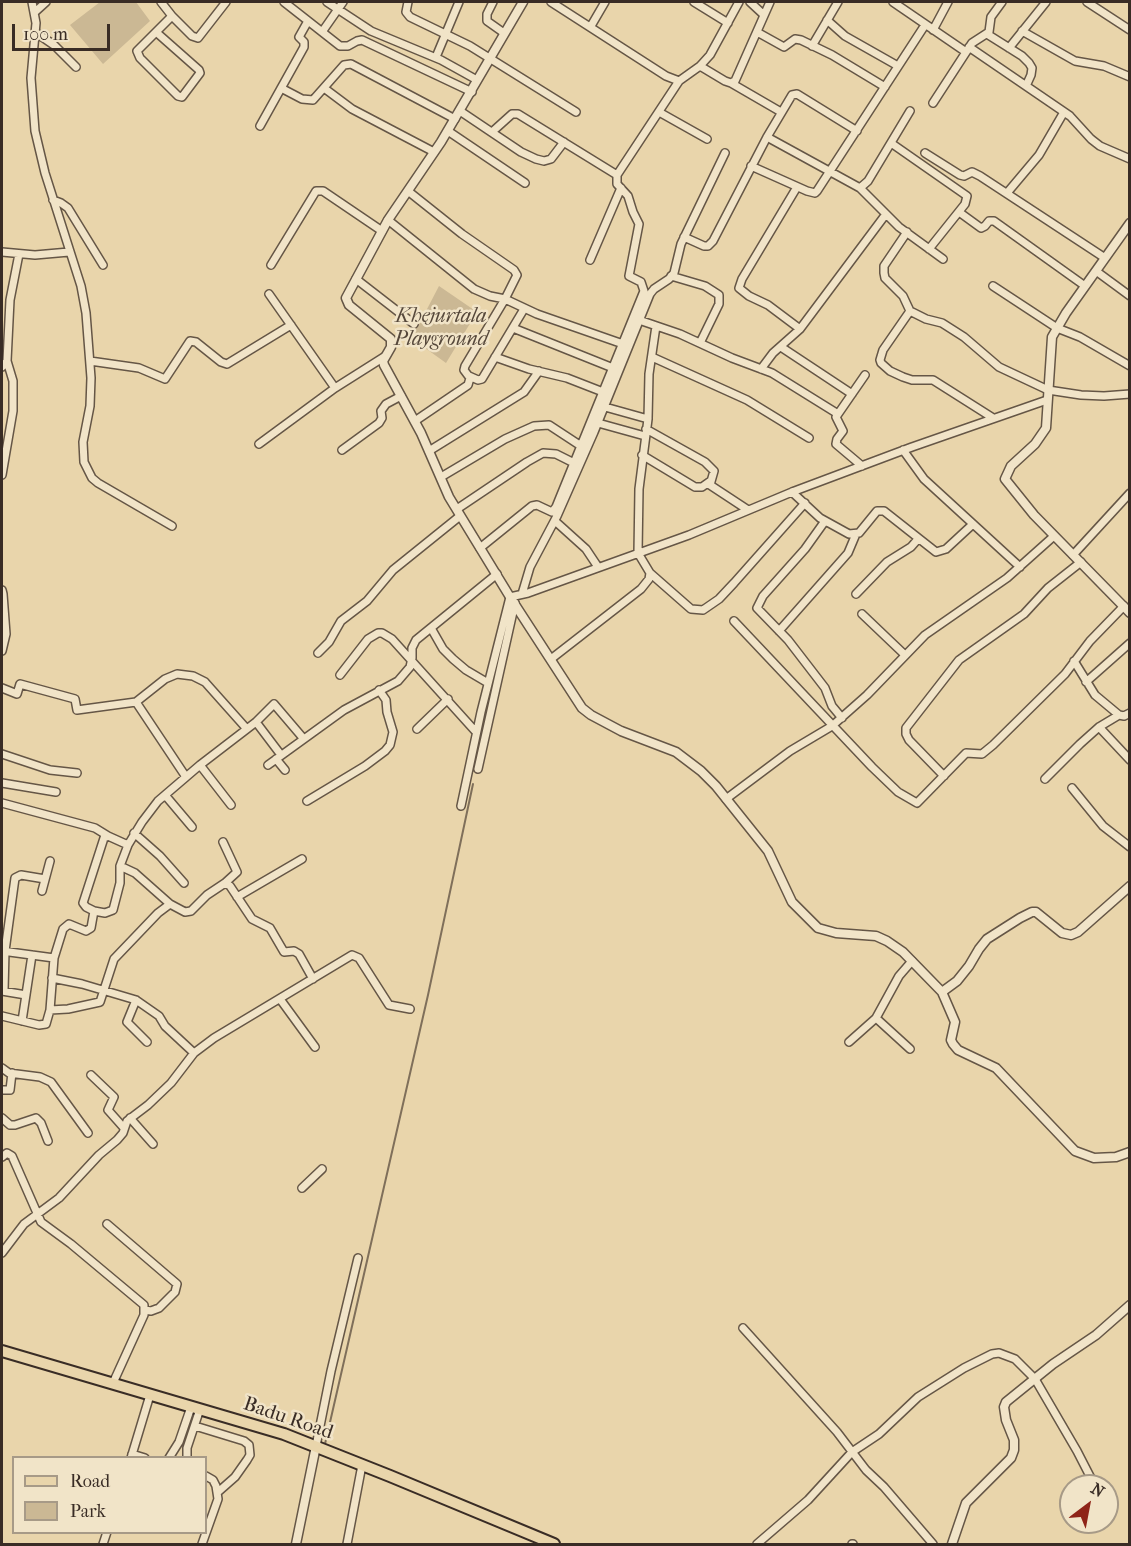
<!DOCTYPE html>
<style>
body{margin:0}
#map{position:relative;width:1131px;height:1546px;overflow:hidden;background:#e9d5ab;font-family:"IM FELL French Canon",serif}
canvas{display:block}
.frame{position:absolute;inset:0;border:3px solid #392c25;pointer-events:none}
.legend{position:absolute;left:12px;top:1456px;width:195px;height:78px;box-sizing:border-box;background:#f1e4c8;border:2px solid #a79a87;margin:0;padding:8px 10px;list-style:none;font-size:18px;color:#392c25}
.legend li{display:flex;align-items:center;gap:12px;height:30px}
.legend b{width:30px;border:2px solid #a79a87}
.north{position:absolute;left:1059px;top:1474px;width:60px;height:60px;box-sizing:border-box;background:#f1e4c8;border:2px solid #a79a87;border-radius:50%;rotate:32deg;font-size:16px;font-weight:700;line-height:24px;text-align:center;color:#392c25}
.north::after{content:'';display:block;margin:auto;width:21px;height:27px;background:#8f2418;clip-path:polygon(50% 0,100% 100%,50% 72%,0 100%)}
.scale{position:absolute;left:12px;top:24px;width:98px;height:27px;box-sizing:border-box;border:3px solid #392c25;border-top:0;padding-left:8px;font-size:18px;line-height:21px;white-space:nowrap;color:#392c25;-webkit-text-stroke:4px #f1e4c8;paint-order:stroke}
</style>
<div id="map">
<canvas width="1131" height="1546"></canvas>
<div class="frame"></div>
<ul class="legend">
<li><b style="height:8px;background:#e9d5ab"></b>Road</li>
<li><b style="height:16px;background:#cbb894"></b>Park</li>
</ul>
<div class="north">N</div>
<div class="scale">100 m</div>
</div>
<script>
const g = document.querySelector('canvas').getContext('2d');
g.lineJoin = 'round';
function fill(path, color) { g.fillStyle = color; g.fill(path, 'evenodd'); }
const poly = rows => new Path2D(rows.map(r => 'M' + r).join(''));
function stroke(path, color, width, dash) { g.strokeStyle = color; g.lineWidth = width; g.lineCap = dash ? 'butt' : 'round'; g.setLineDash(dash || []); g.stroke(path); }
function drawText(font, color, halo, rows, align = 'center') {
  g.font = font + ' "IM FELL French Canon",serif'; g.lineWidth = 5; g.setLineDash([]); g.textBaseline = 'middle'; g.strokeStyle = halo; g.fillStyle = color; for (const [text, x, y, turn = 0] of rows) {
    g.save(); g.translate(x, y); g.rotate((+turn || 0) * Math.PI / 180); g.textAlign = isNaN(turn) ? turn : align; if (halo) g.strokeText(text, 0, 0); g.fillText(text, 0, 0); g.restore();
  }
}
fill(poly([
 [100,2,136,2,150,21,103,64,70,25],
 [439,286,477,312,446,363,407,335,426,311]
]), '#cbb894');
stroke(poly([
 [325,1444,428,995,473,784]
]), '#7f6f5a', 2);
const minor = poly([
 [32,2,36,23,31,78,35,131,45,173,81,286,86,313,91,378,90,406,83,442,84,462,92,478,98,483,172,526],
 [161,2,172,16],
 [284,2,340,46,348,46,357,41,362,40,472,92],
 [327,2,371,31,441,60,477,80],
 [408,2,406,12,410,17,470,46,576,112],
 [493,2,487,14,487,21,504,33],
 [551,2,666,76,679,81],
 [694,2,728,23],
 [750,2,764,15],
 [893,2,966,52],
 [1087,2,1130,30],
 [35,12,46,2],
 [827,20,845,36,898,66],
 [591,26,605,2],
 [933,30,948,2],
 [1022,31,1075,61,1104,66,1130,77],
 [35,32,54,45,76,67],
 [156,32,199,70,200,73,182,97,178,96,140,58,137,51,172,16,192,36,198,38,226,2],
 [322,32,343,2],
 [757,32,784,47,795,39,801,40,832,55,885,87],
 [987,34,1022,56,1029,63,1032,68,1031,75,1026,86],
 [812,46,838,2],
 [969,47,1070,116,1091,139,1100,146,1130,159],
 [1009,48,1046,2],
 [436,57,459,2],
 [700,66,725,81,731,83,735,81,770,2],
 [731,83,781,112],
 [281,88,302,99,313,100,344,65,351,64,455,119],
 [324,88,352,109,434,152],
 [933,103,972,43,989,32,991,17,1002,2],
 [460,111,521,152,536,159,544,161,551,159,564,142],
 [659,112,707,139],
 [260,126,304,47,304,42,299,37,308,21],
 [448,131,525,183],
 [492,132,512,114,518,114,617,175],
 [767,137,860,188,868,181,910,111],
 [891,143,967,196,965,204,929,249],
 [925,153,960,175,964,176,972,172,980,176,1105,258],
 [751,166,807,191,815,193,817,191,925,25],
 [797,187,742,279,739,288,749,296,768,305,800,329],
 [860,188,899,227,943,259],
 [408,191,462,234,514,270,517,275,505,299,465,366,464,370,470,378,468,385,415,421],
 [1007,193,1039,155,1064,112],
 [53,200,61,203,68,208,103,265],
 [959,212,981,228,985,226,989,221,994,221,1085,286],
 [388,220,474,289,490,296,505,299,537,314,623,344],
 [907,232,884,266,884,273,885,278,903,296,910,311,926,319,942,323,964,337,999,367,1048,390,1081,395,1104,396,1130,394],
 [684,237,704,246,708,246,713,241,767,137,792,95,797,94,857,131],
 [2,252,35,255,69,252],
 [590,260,621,188],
 [271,265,316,191,323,191,382,231],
 [1096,271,1130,296],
 [671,276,705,286,719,295,719,304,700,343],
 [356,279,414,324],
 [993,286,1057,328,1080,337,1130,366],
 [269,294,335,388],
 [910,311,883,350,880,360,881,363,890,371,903,377,912,380,933,380,993,418],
 [639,320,680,334,732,358,772,373,838,414],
 [513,328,613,368],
 [781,347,852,394],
 [495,357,529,369,567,378,603,392],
 [652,357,747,400,809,438],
 [90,361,139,368,165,379,190,341,196,342,221,362,227,364,291,325],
 [2,367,7,361,10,300,19,254],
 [761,369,773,353,800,329,886,214],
 [469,376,478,380,482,379,524,309],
 [605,407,648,419],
 [598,423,645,436],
 [646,429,705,462,714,471,710,485,748,510],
 [259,444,335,388,384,357],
 [342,450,379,423,382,418,381,411,386,404,401,396],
 [903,450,924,479,1020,567],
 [429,451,524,392,539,371],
 [642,455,695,487,702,487,709,482],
 [862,466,836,444,837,439,843,431,836,417,865,375],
 [2,475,13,411,13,381,7,361],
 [441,477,505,439,534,426,549,425,581,446],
 [792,492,820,518,849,534,859,533,877,511,884,511,936,552,946,549,973,524],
 [457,509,527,462,543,453,556,454,574,463],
 [555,521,586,549,598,567],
 [825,521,805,549,763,596,757,608,788,640,825,688,832,706,842,718],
 [480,548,532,506,537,505,552,512,556,507,644,291,641,282,629,276,639,224,633,212,628,196,617,184,617,175,679,81,700,66,710,55,739,2],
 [1073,555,1130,493],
 [650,573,691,609,703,610,719,599,734,583,805,503],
 [2,590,3,594,6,634,2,651],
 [522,594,530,567,557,516,594,432,650,294,654,289,669,279,674,273,681,244,725,153],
 [856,594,887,562,911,547,918,539],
 [862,614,905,655],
 [734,621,872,767,898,792,917,803,966,753,982,754,993,745,1065,674,1090,641,1124,606],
 [431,628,443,649,453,659,466,670,488,683],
 [779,631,848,553,856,534],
 [318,653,329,642,341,621,367,601,393,570,460,516],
 [551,659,641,589,649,579,650,573,638,553,639,489,648,419,649,374,656,326],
 [1074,661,1095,695,1119,715,1124,716,1130,713],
 [340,675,368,639,378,633,382,633,392,639,476,732],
 [1086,682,1130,643],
 [2,688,17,694,20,684,75,699,77,710,136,702,165,679,177,674,193,676,205,682,246,728],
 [136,702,186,777],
 [256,722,281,755],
 [1099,727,1130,760],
 [417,729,448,699],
 [2,754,50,770,77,773],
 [276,759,285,770],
 [200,765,256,722,274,704,303,738],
 [268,765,344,710,398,681,410,667,412,658,412,648,416,640,497,574],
 [478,769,515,603],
 [944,776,909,740,906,734,906,728,959,660,1024,614,1048,588,1081,562],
 [1045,779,1080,744,1099,727,1119,715],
 [2,783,56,792],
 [1072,788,1103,826,1130,847],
 [165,795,200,765,231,805],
 [726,799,790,751,832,726,867,695,925,635,1007,578,1054,536],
 [307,801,365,766,385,751,390,745,393,732,387,712,386,700,379,690],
 [2,803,95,828,108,836],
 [461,806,481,712,510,597,528,593,689,535,792,492,912,447,1047,400],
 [134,833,160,856,184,883],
 [223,842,237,872,225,883],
 [120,866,135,873,170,904],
 [42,891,50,861],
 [237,897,302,859],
 [94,911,86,907,83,903,104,838,108,836,128,845],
 [2,951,54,958],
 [52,978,82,984,136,1000,159,1016,165,1026,194,1053,214,1038,352,955,359,958,389,1005,410,1009],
 [2,991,26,995],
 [4,991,5,951,15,878,21,875,45,879],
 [280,999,315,1047],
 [136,1000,127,1022,147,1042],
 [50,1010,68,1009,100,1002,114,959,158,913,170,904,185,912,191,911,207,895,225,883,230,886,252,919,270,928,284,952,294,951,299,954,313,979],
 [2,1016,39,1025,46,1024,50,1010,54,958,63,929,69,924,86,931,91,928,94,911,105,913,113,910,120,883,120,866,128,845,142,822,158,801,165,795,192,827],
 [876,1018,910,1049],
 [22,1021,32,955],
 [849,1042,876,1018,899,976,912,961],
 [2,1068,9,1073,40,1077,51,1082,88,1133],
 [91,1075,114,1097,108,1110,124,1128],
 [2,1090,10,1090,12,1073],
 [2,1118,10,1125,15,1125,36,1118,41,1123,48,1141],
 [130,1118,153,1144],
 [2,1157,7,1153,12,1156,41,1222,71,1244,144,1305,144,1315,113,1383],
 [302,1188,322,1169],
 [107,1224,177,1284,175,1292,159,1308,151,1311,145,1310],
 [2,1253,24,1224,59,1198,99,1155,117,1140,123,1133,127,1121,148,1105,171,1083,194,1053],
 [743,1328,837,1432,866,1470,884,1487,933,1544],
 [195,1426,244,1441,249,1445,250,1455,247,1460,235,1477,218,1492],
 [316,1446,331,1371,358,1258],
 [132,1454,145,1458],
 [131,1458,150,1395],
 [169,1458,179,1442,191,1407],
 [187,1458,187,1448,200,1409],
 [103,1544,107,1532],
 [202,1544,218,1499,216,1486,213,1480,206,1476],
 [347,1544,362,1465],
 [757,1544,808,1500,852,1452,879,1434,918,1397,964,1368,992,1354,999,1353,1015,1359,1035,1379,1077,1451,1095,1486],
 [852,1544,853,1544]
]);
const tertiary = poly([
 [523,2,441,142,388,220,346,298,349,305,391,339,391,347,383,361,384,365,421,433,449,497,510,597,582,708,591,715,621,731,676,752,701,771,716,786,768,851,792,902,818,928,836,933,876,936,887,941,903,952,942,992,955,1022,951,1040,953,1044,958,1050,996,1068,1075,1151,1094,1158,1116,1157,1130,1152],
 [1130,223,1066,313,1052,337,1046,428,1035,444,1011,466,1005,479,1034,515,1130,613],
 [942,992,957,981,969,966,979,949,987,939,1020,918,1032,912,1036,912,1062,933,1071,935,1078,932,1130,886],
 [296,1544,316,1446],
 [952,1544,966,1503,1011,1458,1014,1450,1014,1440,1006,1420,1004,1407,1006,1402,1053,1364,1096,1335,1130,1305]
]);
const primary = poly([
 [2,1351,284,1434,390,1476,554,1544]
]);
stroke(minor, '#655646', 10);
stroke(tertiary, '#655646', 11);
stroke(primary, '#392c25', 14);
stroke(minor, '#f1e4c8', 7);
stroke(tertiary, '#f1e4c8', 8);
stroke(primary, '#e9d5ab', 10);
drawText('italic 20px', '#56483b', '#f1e4c8', [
 ["Khejurtala",441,317],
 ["Playground",441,340]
]);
drawText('20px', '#392c25', '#f1e4c8', [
 ["Badu Road",288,1419,19]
]);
</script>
